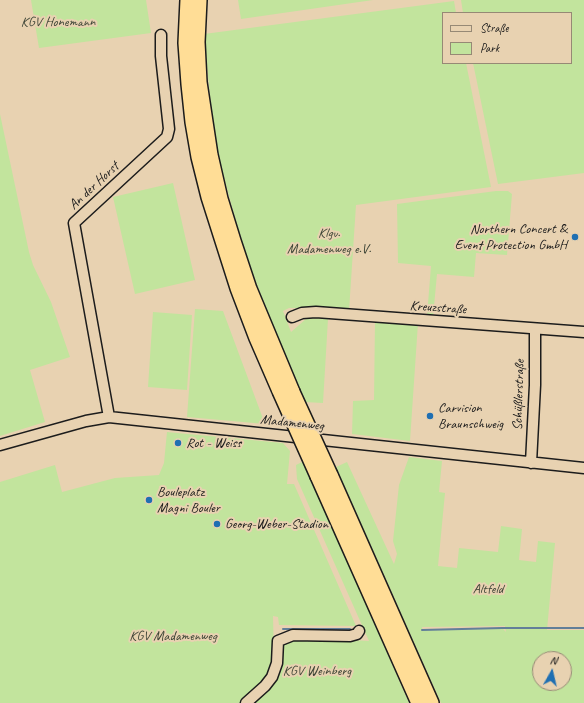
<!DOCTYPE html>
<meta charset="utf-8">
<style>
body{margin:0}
#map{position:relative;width:584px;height:703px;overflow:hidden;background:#e8d2b1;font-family:Caveat,sans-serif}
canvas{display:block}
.legend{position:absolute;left:442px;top:12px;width:130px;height:52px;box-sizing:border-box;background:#e8d2b1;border:1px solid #968975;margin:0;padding:5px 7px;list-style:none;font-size:12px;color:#1c1c1c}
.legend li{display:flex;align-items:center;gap:8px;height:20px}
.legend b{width:20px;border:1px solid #968975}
.north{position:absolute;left:532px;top:651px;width:40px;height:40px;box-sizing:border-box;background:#e8d2b1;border:1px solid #968975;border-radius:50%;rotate:8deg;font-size:11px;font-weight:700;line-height:16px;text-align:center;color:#1c1c1c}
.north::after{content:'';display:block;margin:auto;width:14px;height:18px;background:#1f6fb2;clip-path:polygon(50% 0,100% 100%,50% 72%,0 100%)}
</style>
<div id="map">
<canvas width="584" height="703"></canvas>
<ul class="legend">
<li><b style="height:5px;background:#e8d2b1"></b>Straße</li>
<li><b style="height:11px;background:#c2e49d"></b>Park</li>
</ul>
<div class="north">N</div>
</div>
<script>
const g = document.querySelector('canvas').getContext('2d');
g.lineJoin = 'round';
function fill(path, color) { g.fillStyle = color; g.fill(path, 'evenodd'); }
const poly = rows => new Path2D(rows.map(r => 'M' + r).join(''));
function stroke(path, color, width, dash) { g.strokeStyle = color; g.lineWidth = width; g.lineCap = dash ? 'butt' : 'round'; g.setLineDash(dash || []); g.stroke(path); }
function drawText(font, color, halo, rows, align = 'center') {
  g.font = font + ' Caveat,sans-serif'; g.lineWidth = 4; g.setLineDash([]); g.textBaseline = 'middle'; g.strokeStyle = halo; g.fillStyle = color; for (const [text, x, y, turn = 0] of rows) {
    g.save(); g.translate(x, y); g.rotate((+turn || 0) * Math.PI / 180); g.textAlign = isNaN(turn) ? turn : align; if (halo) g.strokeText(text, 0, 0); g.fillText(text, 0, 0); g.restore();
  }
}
fill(poly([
 [31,0,146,0,151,33,39,48],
 [238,0,373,0,241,19],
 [461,0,584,0,584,173,498,184,473,63,571,63,571,13,463,13],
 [454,1,456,13,443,13,443,63,466,63,491,187,356,205,349,311,300,308,289,308,283,311,291,332,307,318,328,319,323,403,304,402,251,270,237,225,218,156,211,107,204,34],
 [0,114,29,252,33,265,51,302,70,357,30,370,45,422,0,436],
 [173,183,195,280,135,294,113,197],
 [496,191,508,191,512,194,507,255,476,253,474,277,437,274,433,317,427,316,431,266,398,263,397,204],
 [195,309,223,311,265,424,187,417],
 [153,312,192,315,187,390,148,387],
 [375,321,418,323,410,441,352,434,353,401,374,400],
 [167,432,283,443,290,451,287,484,294,484,356,626,279,625,278,617,273,616,274,656,269,675,242,703,120,703,115,683,120,703,0,703,0,482,55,465,62,492,115,478,159,475,164,463],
 [409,457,442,461,439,492,445,493,438,566,457,568,459,548,498,552,501,526,522,529,519,560,536,562,538,541,555,543,547,630,584,630,584,703,441,703,336,467,347,462,394,564,397,554,393,541,399,485],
 [505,626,506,632,502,628,423,630,422,627],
 [540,659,564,659,564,683,540,683],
 [304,461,314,485,409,703,252,703,262,694,281,642,298,637,369,641,297,479,296,465]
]), '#c2e49d');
stroke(poly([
 [283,629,350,629],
 [422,630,502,628,584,628]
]), '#627f99', 2);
const minor = poly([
 [292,317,302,313,316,312,584,332],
 [109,417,74,223,167,137,169,129,161,56,161,35],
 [0,445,86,421,109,417,584,468],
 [531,463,535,385,535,329],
 [246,703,265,686,272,677,277,663,278,641,293,635,350,636,357,634,359,631]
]);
const highway = poly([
 [188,0,186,43,189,84,193,122,199,157,209,197,238,288,257,338,280,391],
 [199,0,197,42,199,82,210,155,220,199,233,241,249,289,292,392],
 [330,475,431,703],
 [318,476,419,703]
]);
stroke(minor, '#1c1c1c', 13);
stroke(highway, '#1c1c1c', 18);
stroke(minor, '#e8d2b1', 10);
stroke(highway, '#ffdd96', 15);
const highwayBridge = poly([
 [280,391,318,476],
 [292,392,330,475]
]);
stroke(highwayBridge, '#1c1c1c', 18, []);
stroke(highwayBridge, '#ffdd96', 15);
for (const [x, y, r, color] of [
 [575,237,4,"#1f6fb2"],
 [430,416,4,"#1f6fb2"],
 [178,443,4,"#1f6fb2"],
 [149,500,4,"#1f6fb2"],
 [217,524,4,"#1f6fb2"]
]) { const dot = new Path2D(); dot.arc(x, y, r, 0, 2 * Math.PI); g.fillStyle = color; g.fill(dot); stroke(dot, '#e8d2b1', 1.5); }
drawText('14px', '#3d4436', '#e8d2b1', [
 ["KGV Honemann",58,22],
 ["Klgv.",329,233],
 ["Madamenweg e.V.",329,249],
 ["Altfeld",488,589],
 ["KGV Madamenweg",173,636],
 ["KGV Weinberg",317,671]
]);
drawText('14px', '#1c1c1c', '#e8d2b1', [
 ["An der Horst",94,186,-43],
 ["Kreuzstraße",438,308,4],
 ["Schüßlerstraße",519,395,-88],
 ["Madamenweg",292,423,6]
]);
drawText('14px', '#1c1c1c', '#e8d2b1', [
 ["Northern Concert &",567,229,"right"],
 ["Event Protection GmbH",567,245,"right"],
 ["Carvision",438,408],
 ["Braunschweig",438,424],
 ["Rot - Weiss",186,443],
 ["Bouleplatz",157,492],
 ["Magni Bouler",157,508],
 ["Georg-Weber-Stadion",225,524]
], 'left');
</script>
